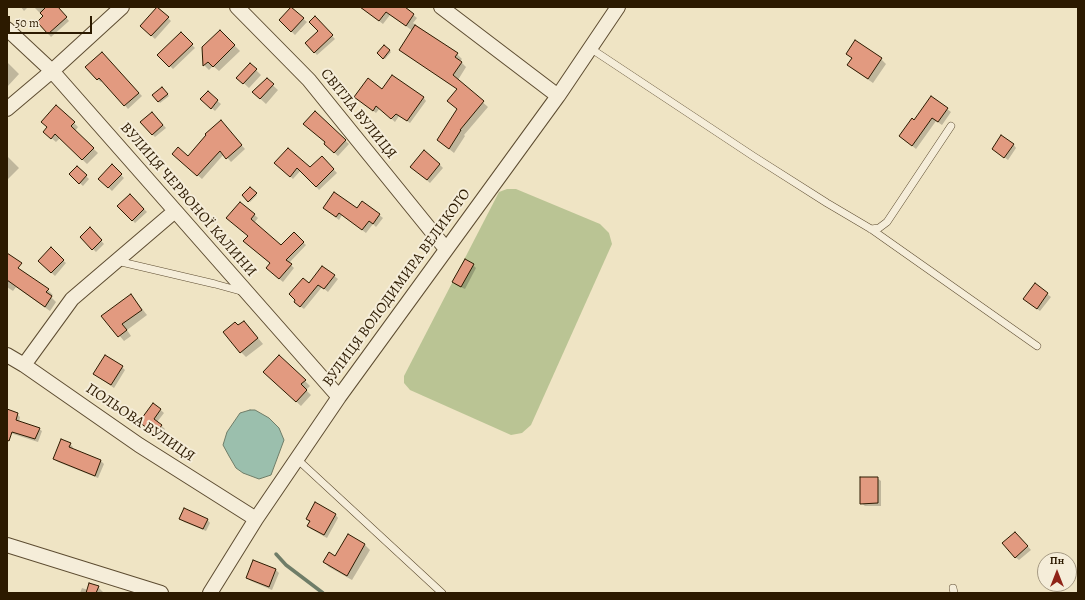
<!DOCTYPE html>
<meta charset="utf-8">
<style>
body{margin:0}
#map{position:relative;width:1085px;height:600px;overflow:hidden;background:#efe4c4;font-family:Alegreya,serif}
canvas{display:block}
.frame{position:absolute;inset:0;border:8px solid #2c1a00;pointer-events:none}
.north{position:absolute;left:1037px;top:552px;width:40px;height:40px;box-sizing:border-box;background:#f5edd9;border:1px solid #a59982;border-radius:50%;rotate:0deg;font-size:11px;font-weight:700;line-height:16px;text-align:center;color:#2c1a00}
.north::after{content:'';display:block;margin:auto;width:14px;height:18px;background:#8f2418;clip-path:polygon(50% 0,100% 100%,50% 72%,0 100%)}
.scale{position:absolute;left:8px;top:16px;width:84px;height:18px;box-sizing:border-box;border:2px solid #2c1a00;border-top:0;padding-left:5px;font-size:12px;line-height:14px;white-space:nowrap;color:#2c1a00;-webkit-text-stroke:3px #f5edd9;paint-order:stroke}
</style>
<div id="map">
<canvas width="1085" height="600"></canvas>
<div class="frame"></div>
<div class="north">Пн</div>
<div class="scale">50 m</div>
</div>
<script>
const g = document.querySelector('canvas').getContext('2d');
g.lineJoin = 'round';
function fill(path, color) { g.fillStyle = color; g.fill(path, 'evenodd'); }
const poly = rows => new Path2D(rows.map(r => 'M' + r).join(''));
function stroke(path, color, width, dash) { g.strokeStyle = color; g.lineWidth = width; g.lineCap = dash ? 'butt' : 'round'; g.setLineDash(dash || []); g.stroke(path); }
function drawText(font, color, halo, rows, align = 'center') {
  g.font = font + ' Alegreya,serif'; g.lineWidth = 4; g.setLineDash([]); g.textBaseline = 'middle'; g.strokeStyle = halo; g.fillStyle = color; for (const [text, x, y, turn = 0] of rows) {
    g.save(); g.translate(x, y); g.rotate((+turn || 0) * Math.PI / 180); g.textAlign = isNaN(turn) ? turn : align; if (halo) g.strokeText(text, 0, 0); g.fillText(text, 0, 0); g.restore();
  }
}
fill(poly([
 [507,189,516,189,600,224,609,233,612,244,531,425,522,433,511,435,410,390,404,383,404,376,499,192]
]), '#bac494');
const water = poly([
 [250,410,255,410,269,418,279,428,284,440,271,475,259,479,243,473,236,468,229,456,223,445,227,432,240,413,250,410]
]);
fill(water, '#9bbfad');
stroke(water, '#6f7d68', 1);
fill(poly([
 [21,7,28,7,24,11],
 [34,7,57,7,69,21,51,37,38,22,44,17],
 [365,7,392,7,406,9,417,18,413,23,416,25,457,54,462,59,460,61,466,67,458,80,488,107,464,135,465,136,454,153,438,140,458,110,458,89,405,54,400,50,413,31,390,15,383,24,367,12],
 [158,8,171,21,155,39,141,26],
 [291,8,307,22,295,35,280,20],
 [315,18,335,39,317,55,306,43,319,31],
 [220,31,240,51,219,71,213,66,209,70,204,65,203,48],
 [181,34,195,48,173,69,159,55],
 [856,42,881,59,886,64,873,83,854,70,849,65,853,59],
 [384,46,391,52,385,59,378,53],
 [102,54,142,96,128,109,103,80,101,82,97,79],
 [7,62,19,74,7,87],
 [250,64,261,75,249,88,238,78],
 [267,80,278,90,266,104,253,92],
 [162,88,169,96,160,103,154,95],
 [382,90,423,97,426,101,410,123,399,116,395,122,380,108,376,113,359,100],
 [208,93,221,104,215,111,202,99],
 [931,97,951,112,942,125,936,121,916,149,900,136,914,121],
 [315,112,349,144,338,156,325,144,326,143],
 [155,116,166,128,155,137,152,134],
 [74,123,78,127,75,131,98,153,87,164,60,138,56,142,49,136,48,128],
 [224,126,245,149,231,162,224,154,202,179,177,157,188,158],
 [1013,144,1016,148,1008,160,993,149],
 [7,156,19,168,8,179,7,178],
 [322,157,337,173,319,190,301,170,293,179,279,166,310,168],
 [439,164,443,168,430,183,415,170],
 [112,166,124,178,112,191,99,179],
 [77,167,89,179,83,186,70,174],
 [250,188,257,195,250,202,243,195],
 [130,195,147,212,135,223,119,206],
 [362,202,383,218,376,227,373,224,366,233,342,215,339,220,324,208,357,209],
 [241,203,258,218,254,223,281,246,294,233,306,245,289,263,294,268,283,282,270,271,271,263,249,236],
 [90,229,104,244,96,252,81,237],
 [51,249,66,263,55,276,39,261],
 [473,265,476,268,465,289,456,285,453,282],
 [7,267,48,290,53,295,51,297,56,302,50,311,16,287,13,291,7,287],
 [323,267,338,279,328,292,322,287,304,309,298,305,309,284],
 [1035,284,1051,297,1040,311,1027,302],
 [131,295,147,315,127,330,131,336,124,341,103,316],
 [238,326,249,327,263,344,246,357,241,352],
 [122,367,125,370,114,388,94,374],
 [270,377,305,381,310,386,306,390,311,395,301,406],
 [154,404,164,413,157,422,165,429,159,436,144,425],
 [7,410,17,414,20,417,19,422,39,429,42,431,38,442,7,432],
 [70,444,73,447,72,449,101,461,104,464,98,478,58,462,54,459],
 [877,478,881,481,881,506,865,506,861,503],
 [335,514,338,518,327,538,311,529,308,526,310,522,307,518],
 [181,519,207,519,210,523,206,531,184,522],
 [348,535,365,545,370,550,352,580,329,567,324,562,336,557],
 [1019,536,1031,550,1019,560,1015,557],
 [254,562,276,570,279,573,272,590,251,581,247,578],
 [98,587,103,592,103,593,80,593,82,588,88,590]
]), '#0003');
stroke(poly([
 [276,554,286,565,323,593]
]), '#6f7d68', 3.5);
const building = poly([
 [46,7,58,7,67,17,48,34,37,22,43,16,40,13,46,7],
 [157,7,169,17,151,36,140,26,157,7],
 [291,7,304,18,291,32,279,20,291,7],
 [360,7,405,7,414,14,406,26,386,12,379,21,360,7],
 [315,16,333,35,314,53,305,43,318,31,309,22,315,16],
 [415,25,458,53,455,57,462,62,453,75,484,101,460,130,461,130,449,149,437,140,457,109,447,101,457,89,399,50,415,25],
 [220,30,235,45,213,67,208,62,203,66,202,47,220,30],
 [181,32,193,44,169,67,157,55,181,32],
 [855,40,882,58,868,79,847,65,852,58,846,54,855,40],
 [384,45,390,50,383,59,377,53,384,45],
 [102,52,139,93,124,106,99,78,97,80,85,67,102,52],
 [250,63,257,69,243,84,236,78,250,63],
 [392,75,424,97,407,121,396,114,391,119,376,106,373,111,354,97,368,78,382,89,392,75],
 [267,78,274,84,260,99,252,92,267,78],
 [162,87,168,94,158,102,152,95,162,87],
 [208,91,218,100,211,109,200,99,208,91],
 [931,96,948,108,938,122,932,118,912,146,899,136,912,118,914,120,931,96],
 [56,105,75,122,71,126,94,148,82,160,55,134,51,139,43,132,47,127,41,122,56,105],
 [315,111,346,140,334,153,324,144,325,142,303,124,315,111],
 [152,112,163,125,152,135,140,122,152,112],
 [221,120,242,145,226,159,220,151,197,176,172,154,178,147,188,156,206,135,205,134,221,120],
 [1001,135,1014,144,1004,158,992,149,1001,135],
 [288,148,310,167,322,156,334,169,316,187,297,168,290,177,274,163,288,148],
 [424,150,440,164,427,180,410,167,424,150],
 [112,164,122,174,108,188,98,179,112,164],
 [77,166,87,175,79,184,69,174,77,166],
 [250,187,257,193,248,202,242,195,250,187],
 [334,192,357,208,362,201,380,214,373,224,369,221,362,230,339,213,336,217,323,208,334,192],
 [130,194,144,209,132,221,117,206,130,194],
 [240,202,255,214,251,219,281,245,294,232,304,242,286,260,292,264,279,279,266,268,270,263,243,241,248,236,226,218,240,202],
 [90,227,102,240,92,250,80,237,90,227],
 [51,247,64,260,51,273,38,261,51,247],
 [7,253,22,263,18,268,49,289,46,292,52,296,45,307,7,280,7,253],
 [465,259,474,264,461,287,452,282,465,259],
 [322,266,335,275,324,289,318,285,300,307,294,302,295,300,289,294,303,278,309,283,322,266],
 [1035,283,1048,293,1037,309,1023,299,1035,283],
 [131,294,142,310,122,324,127,330,118,337,101,316,131,294],
 [244,321,258,338,240,353,223,332,235,322,238,325,244,321],
 [105,355,123,366,111,385,93,374,105,355],
 [279,355,306,380,301,384,307,390,296,402,263,372,279,355],
 [153,403,161,409,154,419,162,425,155,434,139,422,153,403],
 [7,409,18,413,16,420,40,428,35,439,12,432,9,441,7,440,7,409],
 [61,439,71,443,69,447,101,460,95,476,53,459,61,439],
 [860,477,878,477,878,503,860,504,860,477],
 [315,502,336,514,324,535,307,526,310,521,306,519,315,502],
 [184,508,208,519,203,529,179,519,184,508],
 [1015,532,1028,546,1015,558,1002,543,1015,532],
 [348,534,365,544,347,576,323,562,329,552,335,556,348,534],
 [253,560,276,569,269,587,246,578,253,560],
 [89,583,99,586,96,593,86,593,89,583]
]);
fill(building, '#e29a80');
stroke(building, '#2c1a00', 1);
const service = poly([
 [590,48,753,156,827,203,871,229,1037,346],
 [871,229,879,228,887,222,951,126],
 [117,261,215,284,244,292],
 [297,459,442,593],
 [953,588,954,593]
]);
const minor = poly([
 [237,7,309,80,446,249],
 [441,7,558,96],
 [7,29,52,71,339,397],
 [7,109,52,71,122,7],
 [7,355,24,365,139,445,256,519],
 [24,365,72,299,175,211],
 [7,545,161,593],
 [210,593,256,519,339,397,558,96,618,7]
]);
stroke(service, '#5d4c31', 8);
stroke(minor, '#5d4c31', 16);
stroke(service, '#f5edd9', 7);
stroke(minor, '#f5edd9', 14);
drawText('15px', '#2c1a00', '#f5edd9', [
 ["СВІТЛА ВУЛИЦЯ",358,114,51],
 ["ВУЛИЦЯ ЧЕРВОНОЇ КАЛИНИ",188,200,49],
 ["ВУЛИЦЯ ВОЛОДИМИРА ВЕЛИКОГО",397,288,-54],
 ["ПОЛЬОВА ВУЛИЦЯ",140,423,34]
]);
</script>
